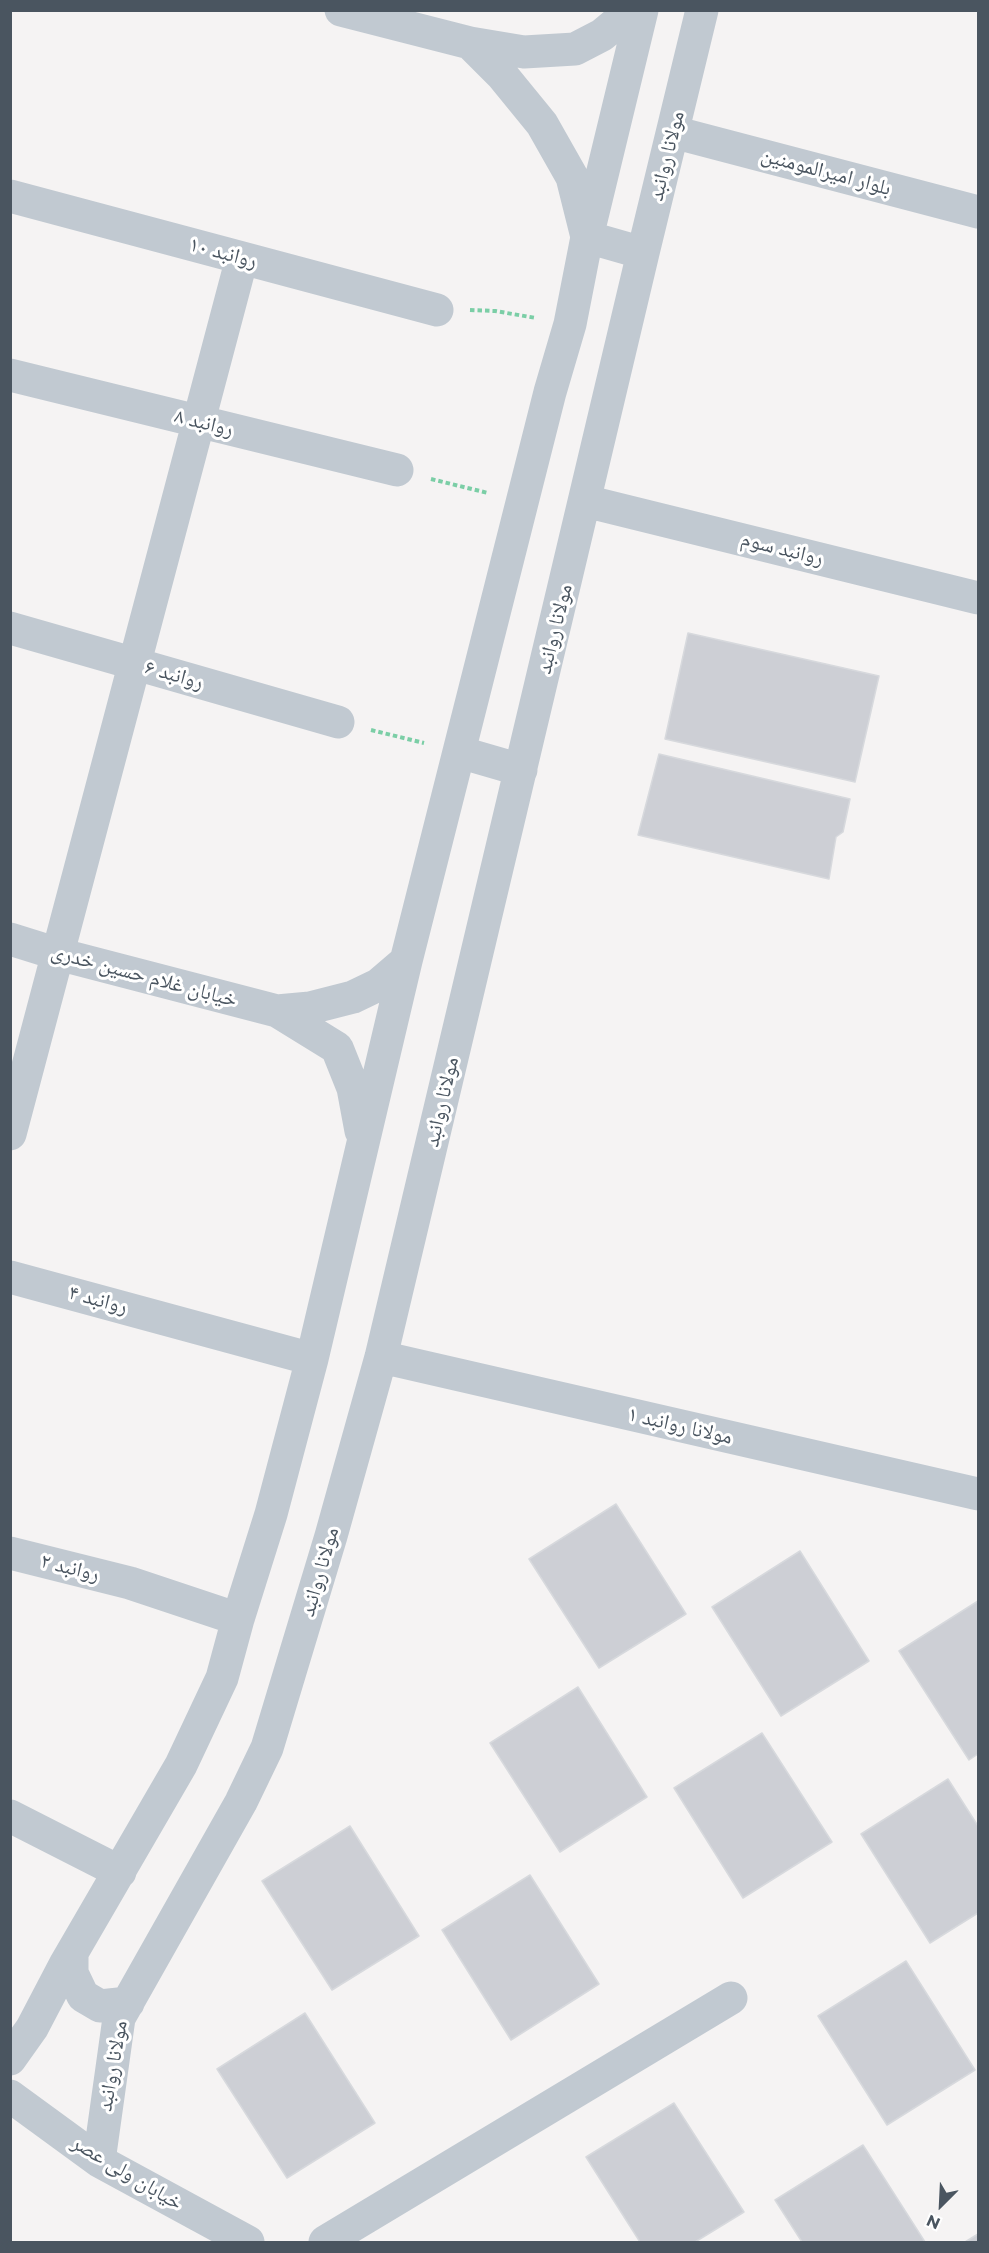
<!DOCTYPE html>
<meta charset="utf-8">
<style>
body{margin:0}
#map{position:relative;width:989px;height:2253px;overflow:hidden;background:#f5f3f3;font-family:Montserrat,sans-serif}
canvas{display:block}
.frame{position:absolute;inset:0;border:12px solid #4a5560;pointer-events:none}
.north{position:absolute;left:911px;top:2175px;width:60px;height:60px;-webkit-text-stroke:4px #fff;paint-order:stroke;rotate:204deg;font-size:16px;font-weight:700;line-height:24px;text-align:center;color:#4a5560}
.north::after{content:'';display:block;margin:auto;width:21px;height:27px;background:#4a5560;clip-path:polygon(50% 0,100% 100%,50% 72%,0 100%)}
</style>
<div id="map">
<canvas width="989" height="2253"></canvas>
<div class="frame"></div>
<div class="north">N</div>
</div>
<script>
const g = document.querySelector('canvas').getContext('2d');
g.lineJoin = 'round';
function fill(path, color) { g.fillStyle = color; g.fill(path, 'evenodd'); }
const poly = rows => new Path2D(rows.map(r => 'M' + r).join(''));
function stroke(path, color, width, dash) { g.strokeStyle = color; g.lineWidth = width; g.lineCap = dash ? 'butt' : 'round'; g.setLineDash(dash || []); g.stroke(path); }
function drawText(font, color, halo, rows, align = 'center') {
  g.font = font + ' Montserrat,"Noto Naskh Arabic",sans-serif'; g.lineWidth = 6; g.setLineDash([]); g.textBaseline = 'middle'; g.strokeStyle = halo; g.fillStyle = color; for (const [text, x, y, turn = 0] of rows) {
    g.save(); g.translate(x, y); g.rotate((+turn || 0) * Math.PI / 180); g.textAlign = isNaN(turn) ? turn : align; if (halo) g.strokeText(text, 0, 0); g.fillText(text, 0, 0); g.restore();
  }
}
const building = poly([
 [688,633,879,676,855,782,665,739,688,633],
 [659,754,850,799,843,832,836,837,829,879,638,835,659,754],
 [616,1504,686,1614,599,1668,529,1559,616,1504],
 [800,1551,869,1661,781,1716,712,1607,800,1551],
 [978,1601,978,1754,969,1760,899,1651,978,1601],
 [578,1687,647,1797,560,1852,490,1743,578,1687],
 [762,1733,832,1842,743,1898,674,1788,762,1733],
 [948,1779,978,1826,978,1913,930,1943,861,1834,948,1779],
 [350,1826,419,1936,332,1990,262,1881,350,1826],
 [530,1875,599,1984,511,2040,442,1930,530,1875],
 [906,1961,975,2070,887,2125,818,2016,906,1961],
 [305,2013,375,2123,287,2178,217,2069,305,2013],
 [674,2103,744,2212,695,2242,640,2242,586,2157,674,2103],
 [863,2145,925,2242,802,2242,775,2200,863,2145],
 [978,2234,978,2242,965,2242,978,2234]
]);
fill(building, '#cdcfd5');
stroke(building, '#d7d9dd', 1.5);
stroke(poly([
 [470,310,495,311,536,318],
 [431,479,488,493],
 [371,730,424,743]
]), '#7bcea6', 4, [4.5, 3]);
stroke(poly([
 [341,10,470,43,524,52,575,49,602,35,632,10],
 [470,43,502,75,542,124,572,177,587,237,643,253],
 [673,132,978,212],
 [10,196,437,310],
 [10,375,397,470],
 [585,501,978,598],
 [10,628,338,722],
 [459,752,521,770],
 [10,939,58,954,277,1011,337,1048,353,1088,361,1131],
 [277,1011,310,1008,353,997,378,985,406,961],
 [10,1134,242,258],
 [10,1277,312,1359],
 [381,1357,978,1494],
 [10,1553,130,1583,238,1619],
 [10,1816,120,1872],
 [72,1953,72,1973,83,1996,100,2006,128,2003],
 [10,2059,32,2028,66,1963,181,1765,222,1678,238,1619,271,1514,312,1359,406,961,550,392,570,324,587,237,642,10],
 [10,2096,99,2161,248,2242],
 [99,2161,119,2018,241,1802,267,1748,331,1536,381,1357,643,253,702,10],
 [325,2242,731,1998]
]), '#c1c9d1', 33);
drawText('21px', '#4a5560', '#fff', [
 ["مولانا روانبد",667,156,-76],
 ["بلوار امیرالمومنین",826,172,15],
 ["روانبد ۱۰",223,253,15],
 ["روانبد ۸",204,423,14],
 ["روانبد سوم",782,549,14],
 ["مولانا روانبد",555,629,-76],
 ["روانبد ۶",174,675,16],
 ["خیابان غلام حسین خدری",144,976,15],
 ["مولانا روانبد",442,1102,-77],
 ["روانبد ۴",98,1300,15],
 ["مولانا روانبد ۱",680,1426,13],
 ["روانبد ۲",70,1568,14],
 ["مولانا روانبد",320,1572,-74],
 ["مولانا روانبد",113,2066,-80],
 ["خیابان ولی عصر",127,2173,31]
]);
</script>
